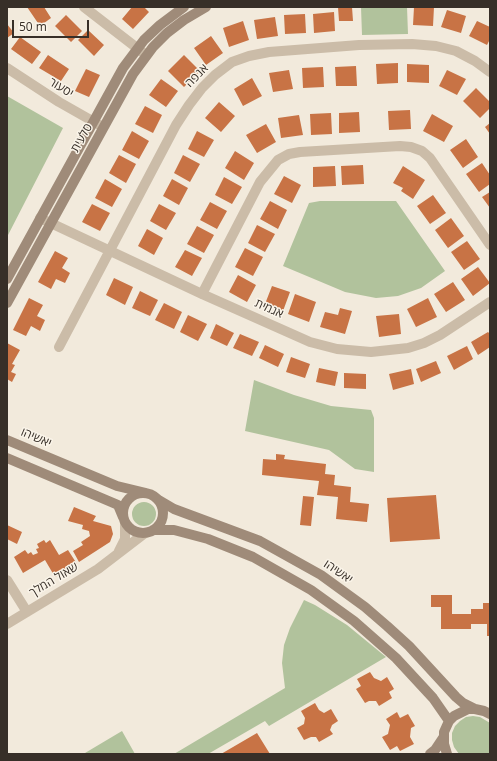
<!DOCTYPE html>
<meta charset="utf-8">
<style>
body{margin:0}
#map{position:relative;width:497px;height:761px;overflow:hidden;background:#f2eadc;font-family:"Open Sans",sans-serif}
canvas{display:block}
.frame{position:absolute;inset:0;border:8px solid #372f28;pointer-events:none}
.scale{position:absolute;left:12px;top:20px;width:77px;height:18px;box-sizing:border-box;border:2px solid #372f28;border-top:0;padding-left:5px;font-size:12px;line-height:14px;white-space:nowrap;color:#372f28;-webkit-text-stroke:3px #faf4e9;paint-order:stroke}
</style>
<div id="map">
<canvas width="497" height="761"></canvas>
<div class="frame"></div>
<div class="scale">50 m</div>
</div>
<script>
const g = document.querySelector('canvas').getContext('2d');
g.lineJoin = 'round';
function fill(path, color) { g.fillStyle = color; g.fill(path, 'evenodd'); }
const poly = rows => new Path2D(rows.map(r => 'M' + r).join(''));
function stroke(path, color, width, dash) { g.strokeStyle = color; g.lineWidth = width; g.lineCap = dash ? 'butt' : 'round'; g.setLineDash(dash || []); g.stroke(path); }
function drawText(font, color, halo, rows, align = 'center') {
  g.font = font + ' "Open Sans",Heebo,sans-serif'; g.lineWidth = 3; g.setLineDash([]); g.textBaseline = 'middle'; g.strokeStyle = halo; g.fillStyle = color; for (const [text, x, y, turn = 0] of rows) {
    g.save(); g.translate(x, y); g.rotate((+turn || 0) * Math.PI / 180); g.textAlign = isNaN(turn) ? turn : align; if (halo) g.strokeText(text, 0, 0); g.fillText(text, 0, 0); g.restore();
  }
}
fill(poly([
 [361,7,407,7,408,34,362,35],
 [7,96,63,128,7,237],
 [320,201,396,201,445,271,421,288,398,296,376,298,345,292,283,266,309,203],
 [254,380,294,395,331,406,371,410,374,418,374,472,355,469,329,450,245,431],
 '132 514a12 12 0 1 1 24 0a12 12 0 1 1-24 0Z',
 [304,600,315,605,347,625,386,657,269,726,265,721,208,754,174,754,285,688,282,663,284,645,290,628],
 [473,716,480,717,490,723,490,753,488,754,459,754,454,747,452,740,452,733,455,726,460,721,466,717],
 [122,731,135,754,83,754,85,753]
]), '#b1c29c');
fill(poly([
 [27,7,44,7,51,18,40,26],
 [132,7,144,7,149,12,133,29,122,19],
 [338,7,352,7,353,21,339,21],
 [414,7,434,7,433,26,413,25],
 [447,10,466,16,461,33,441,27],
 [334,12,335,31,314,33,313,14],
 [305,14,306,33,285,34,284,15],
 [66,15,82,31,71,42,55,26],
 [275,17,278,36,257,39,254,20],
 [243,21,249,40,229,47,223,28],
 [477,21,490,27,490,39,487,45,469,36],
 [7,24,14,33,7,38],
 [88,30,104,45,94,56,78,40],
 [211,36,223,53,206,65,194,48],
 [20,37,41,52,32,64,11,49],
 [48,55,69,69,61,81,39,68],
 [184,55,200,71,184,87,168,71],
 [398,63,398,83,377,84,376,64],
 [407,64,429,65,429,83,407,82],
 [356,66,357,86,336,86,335,67],
 [323,67,324,87,303,88,302,68],
 [86,69,100,75,89,97,75,91],
 [289,70,293,89,273,92,269,73],
 [447,70,466,79,457,95,439,86],
 [252,78,262,96,243,106,234,89],
 [161,79,178,91,166,107,149,95],
 [476,88,490,102,490,108,480,118,463,101],
 [219,102,235,116,221,132,205,118],
 [145,106,162,115,153,133,135,124],
 [410,110,411,129,389,130,388,111],
 [359,112,360,132,339,133,339,113],
 [331,113,332,134,311,135,310,114],
 [432,114,453,126,444,142,423,131],
 [299,115,303,135,281,138,278,118],
 [490,123,490,134,485,127],
 [266,124,276,142,257,153,246,135],
 [132,131,149,141,139,159,122,150],
 [197,131,214,140,204,157,188,149],
 [466,139,478,157,463,168,450,150],
 [235,151,254,163,244,180,225,168],
 [119,155,136,164,126,183,109,173],
 [183,155,200,164,190,182,174,173],
 [482,163,490,175,490,184,479,192,466,174],
 [363,165,364,184,342,185,341,166],
 [335,166,336,186,313,187,313,167],
 [403,166,425,180,413,199,401,191,403,188,393,183],
 [284,176,301,185,292,203,274,194],
 [224,177,242,187,232,204,215,195],
 [105,179,122,189,112,207,95,198],
 [172,179,188,188,179,205,163,196],
 [490,192,490,208,482,197],
 [433,195,446,213,430,224,417,206],
 [270,201,287,210,278,229,260,219],
 [210,202,227,211,217,229,200,220],
 [92,204,110,213,100,231,82,222],
 [159,204,176,213,166,230,150,221],
 [451,218,464,236,448,248,435,230],
 [257,225,275,234,265,252,248,243],
 [197,226,214,235,204,253,187,244],
 [147,229,163,238,154,255,138,246],
 [467,241,480,259,464,270,451,252],
 [245,248,263,257,253,276,235,267],
 [185,250,202,258,192,276,175,267],
 [55,251,68,258,62,268,70,273,65,283,56,279,51,289,38,282],
 [478,267,490,283,473,296,461,279],
 [238,275,256,285,247,302,229,292],
 [114,278,133,287,125,305,106,295],
 [453,282,465,300,446,312,434,294],
 [272,286,290,292,283,311,265,304],
 [140,291,158,300,150,316,132,308],
 [295,294,316,302,309,322,288,314],
 [29,298,43,305,37,316,45,320,40,331,31,326,26,336,13,330],
 [428,298,437,317,416,327,407,309],
 [164,303,182,312,174,329,155,320],
 [340,308,352,311,345,334,320,327,325,312,338,315],
 [399,314,401,334,379,337,376,316],
 [188,315,207,324,198,341,180,332],
 [216,324,234,333,227,346,210,338],
 [488,332,490,334,490,347,478,355,471,342],
 [240,334,259,342,252,356,233,348],
 [7,343,20,350,12,364,15,365,11,372,16,374,12,382,7,379],
 [265,345,284,354,278,367,259,358],
 [467,346,473,359,454,370,447,356],
 [291,357,310,364,305,378,286,372],
 [436,361,441,373,421,382,416,369],
 [319,368,338,372,335,386,316,382],
 [411,369,414,384,393,390,389,374],
 [344,373,366,374,366,389,344,388],
 [276,454,285,455,284,459,326,464,325,474,335,475,334,485,351,487,350,502,369,504,367,522,336,519,338,497,317,495,319,481,262,475,263,459,276,460],
 [436,495,440,539,390,542,387,498],
 [303,496,314,497,311,526,300,525],
 [74,507,96,516,93,521,111,526,113,534,110,542,79,562,73,551,83,545,81,542,90,536,89,531,82,529,83,525,68,521],
 [7,525,22,532,17,544,7,539],
 [44,540,46,543,50,540,59,555,68,550,77,564,55,577,45,560,23,573,14,557,25,550,28,554,31,552,33,555,38,553,36,549,39,548,37,544],
 [431,595,452,595,452,614,471,614,471,609,483,609,483,603,490,603,490,636,487,636,487,624,471,624,471,629,441,629,441,607,431,607],
 [370,672,374,678,381,681,387,677,394,689,389,692,392,698,379,706,376,701,369,701,365,703,356,689,361,686,357,679],
 [315,703,319,710,324,713,331,709,338,721,332,725,330,730,333,734,319,742,316,737,311,737,304,740,297,728,304,724,305,718,301,711],
 [397,712,400,718,408,714,415,726,411,728,410,737,414,744,400,751,397,746,390,750,382,737,388,734,390,725,386,719],
 [257,733,270,754,221,754]
]), '#c87345');
stroke(poly([
 [84,7,146,55],
 [7,68,59,102,103,127],
 [40,218,202,294,310,342,337,349,371,352,408,348,424,343,440,335,490,302],
 [202,294,260,182,278,160,289,154,300,152,400,146,411,147,422,151,430,158,490,245],
 [59,347,176,125,189,105,202,88,215,75,232,62,249,56,269,52,359,45,412,44,436,46,456,51,475,61,490,72],
 [119,551,125,539,125,523],
 [7,580,27,612],
 [7,624,98,569,145,533]
]), '#cbbca8', 10);
stroke(poly([
 [7,279,123,68,144,40,160,25,184,7],
 [7,303,133,74,153,47,167,33,184,20,206,7],
 [7,440,117,486,146,493],
 [7,458,111,502,118,505,123,517],
 '123 513a20 20 0 1 1 40 0a20 20 0 1 1-40 0Z',
 [157,499,174,509,260,541,321,575,365,607,387,626,409,646,456,697,463,703,475,709],
 [153,530,174,530,208,539,253,557,311,590,354,621,396,658,433,698,449,721],
 [430,754,435,750,443,738],
 [447,754,444,744,444,732,449,721,454,716,468,709,475,709,484,711,490,714]
]), '#9f8b79', 10);
drawText('12px', '#372f28', '#faf4e9', [
 ["אנפה",197,76,-46],
 ["יסעור",61,88,31],
 ["סלעית",82,138,-61],
 ["אגמית",269,309,24],
 ["יאשיהו",36,438,23],
 ["יאשיהו",338,572,34],
 ["שאול המלך",54,580,-31]
]);
</script>
